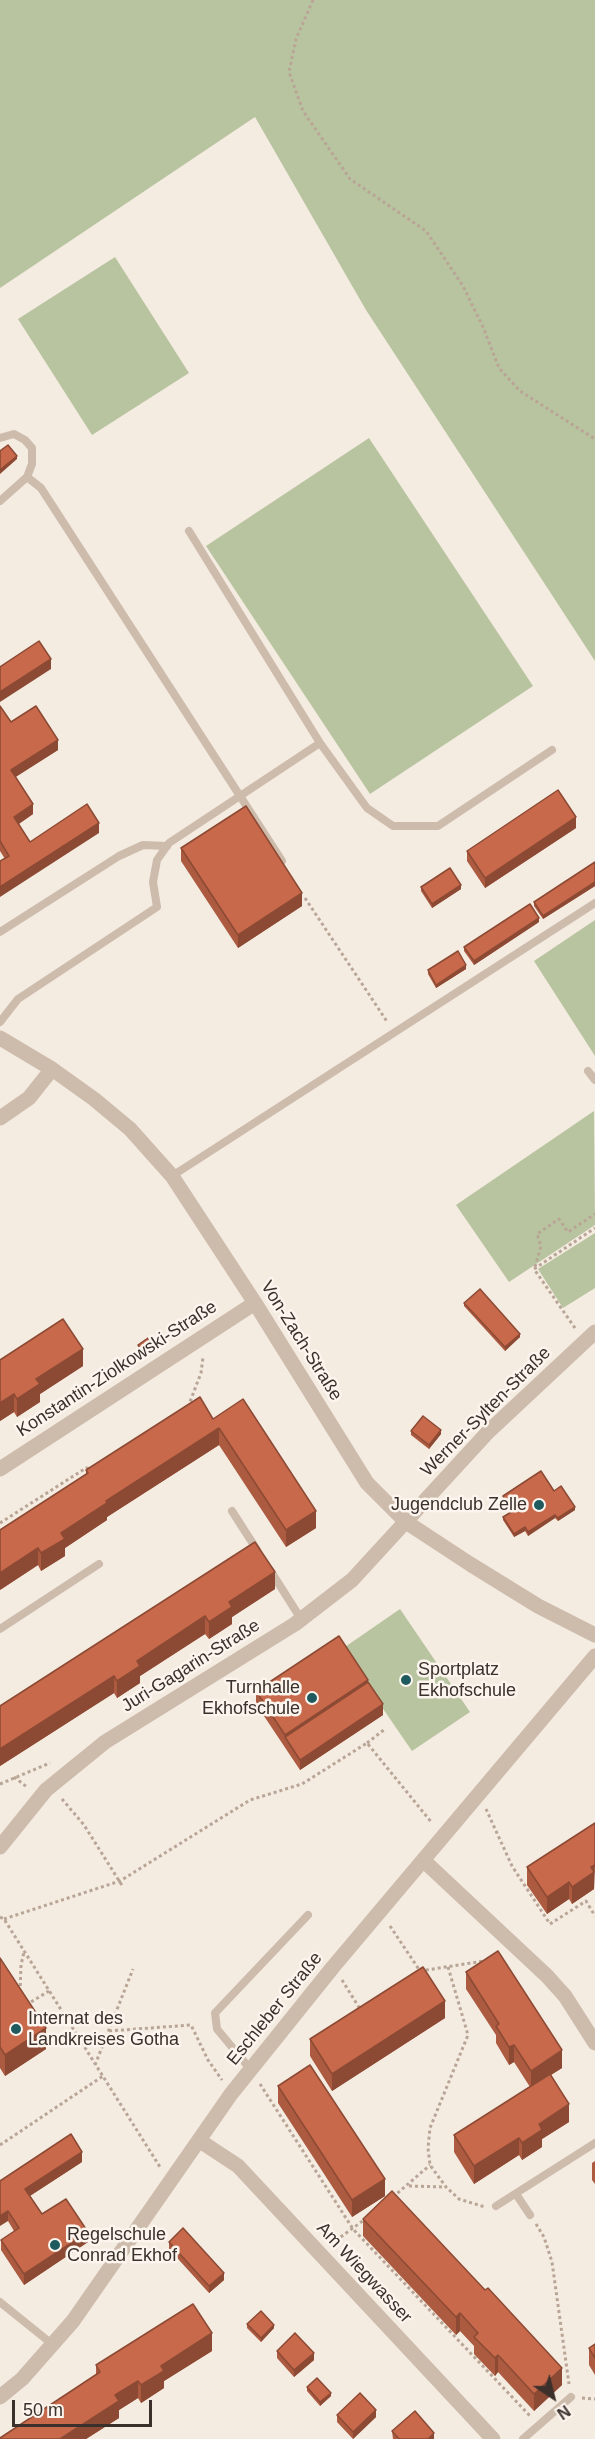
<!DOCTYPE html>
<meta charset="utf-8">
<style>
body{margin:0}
#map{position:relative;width:595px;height:2439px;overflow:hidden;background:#f4ebe1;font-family:Arial,sans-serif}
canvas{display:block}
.north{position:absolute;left:523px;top:2367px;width:60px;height:60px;-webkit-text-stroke:4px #fbf5ee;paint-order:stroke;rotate:145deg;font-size:16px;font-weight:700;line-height:24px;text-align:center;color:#3b302b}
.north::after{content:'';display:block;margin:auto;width:21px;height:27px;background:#3b302b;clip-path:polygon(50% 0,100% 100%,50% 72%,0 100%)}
.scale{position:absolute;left:12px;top:2400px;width:140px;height:27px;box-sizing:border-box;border:3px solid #3b302b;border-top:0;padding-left:8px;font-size:18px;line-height:21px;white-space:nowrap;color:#3b302b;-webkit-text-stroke:4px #fbf5ee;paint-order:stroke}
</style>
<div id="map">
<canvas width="595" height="2439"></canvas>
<div class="north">N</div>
<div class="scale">50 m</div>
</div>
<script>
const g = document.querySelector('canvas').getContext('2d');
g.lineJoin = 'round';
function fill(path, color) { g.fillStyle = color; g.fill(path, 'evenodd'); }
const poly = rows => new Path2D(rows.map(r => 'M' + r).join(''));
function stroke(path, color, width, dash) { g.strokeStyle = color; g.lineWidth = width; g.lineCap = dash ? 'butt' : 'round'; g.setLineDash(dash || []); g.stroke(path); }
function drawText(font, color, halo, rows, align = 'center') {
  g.font = font + ' Arial,sans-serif'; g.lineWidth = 5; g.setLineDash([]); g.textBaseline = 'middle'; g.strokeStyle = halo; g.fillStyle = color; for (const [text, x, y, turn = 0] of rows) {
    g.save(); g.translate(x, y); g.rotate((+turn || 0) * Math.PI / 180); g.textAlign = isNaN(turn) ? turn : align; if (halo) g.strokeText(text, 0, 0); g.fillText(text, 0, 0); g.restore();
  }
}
fill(poly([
 [0,0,595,0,595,661,366,310,255,117,0,288],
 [115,257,189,373,92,435,18,319],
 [369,438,533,686,370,794,206,546],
 [595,920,595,1056,534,961],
 [594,1111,595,1225,509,1282,456,1205],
 [595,1233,595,1288,563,1308,538,1269],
 [400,1609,470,1712,412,1751,342,1649]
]), '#b8c4a0');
stroke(poly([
 [313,0,296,39,289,72,303,111,350,179,426,231,463,286,483,327,499,368,520,391,595,439],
 [305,898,388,1023],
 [535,1267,541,1246,537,1234,559,1219,568,1232,595,1214],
 [575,1328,534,1269,595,1228],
 [188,1407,201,1373,203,1357],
 [0,1523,86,1468,91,1469],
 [367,1743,385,1729],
 [14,1777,27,1787],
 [0,1784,50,1763],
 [62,1799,84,1825,123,1887],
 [486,1809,512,1866,550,1924,586,1901,595,1916],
 [0,1917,4,1919,160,2167],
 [4,1919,120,1881,250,1800,302,1784,367,1743,432,1823],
 [390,1926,420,1971,484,1961],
 [448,1967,468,2035,430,2128,428,2148,430,2165,446,2187,459,2199,485,2207],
 [342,1980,360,2009],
 [20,1992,21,1965,24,1952],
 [26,2005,49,1991],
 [109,2031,191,2025,208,2060,222,2080],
 [95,2065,133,1969],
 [260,2084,353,2229,531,2417],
 [0,2145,103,2076],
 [409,2186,446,2187],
 [393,2197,430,2165],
 [536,2224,544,2237,552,2262,569,2384],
 [331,2244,364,2220],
 [582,2398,595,2399]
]), '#b9a596', 3, [3, 3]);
stroke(poly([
 [0,438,14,434,25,440,32,448,32,464,27,477],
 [0,501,27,477,41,488,282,861],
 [320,743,367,808,393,826,438,826,552,750],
 [0,932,119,856,143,845,167,846],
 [0,1022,18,999,157,907,153,882,157,860,169,843,320,743,189,531],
 [588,1071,595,1080],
 [172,1176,595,903],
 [232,1511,257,1550],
 [270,1570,301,1619],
 [0,1629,99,1564],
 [251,2070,217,2029,215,2013,308,1915],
 [516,2194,530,2215],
 [496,2206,595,2143],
 [0,2302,52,2344],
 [523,2439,571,2397]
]), '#cdbbac', 8);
stroke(poly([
 [0,1038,52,1069,94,1099,130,1129,172,1176,255,1303,367,1483,406,1522,470,1564,538,1606,595,1635],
 [0,1118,29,1098,52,1069],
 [0,1469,255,1303],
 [0,1847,46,1790,105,1742,295,1624,352,1580,488,1432,595,1332],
 [423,1860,547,1976,565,1996,595,2043],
 [200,2141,238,2166,493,2439],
 [0,2397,22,2379,73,2321,231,2094,333,1967,595,1656]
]), '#cdbbac', 15);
fill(poly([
 [0,706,11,722,58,750,15,777,33,814,19,824,30,842,99,833,5,859,0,851],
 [576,828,485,888,467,861,467,851],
 [181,848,302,906,238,948,181,861],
 [595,862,595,886,543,919,534,906,534,902],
 [421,887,461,889,432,908,421,891],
 [539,922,474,965,464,951,464,947],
 [466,969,436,988,428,974,428,970],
 [464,1303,520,1337,505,1351,464,1306],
 [138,1345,152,1347,142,1354,138,1348],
 [0,1360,83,1366,40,1394,40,1402,17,1417,14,1412,0,1421],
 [213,1419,316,1528,286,1547,219,1445,107,1517,107,1520,65,1548,65,1556,41,1571,38,1565,0,1590,86,1474,86,1470],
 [411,1431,441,1434,429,1449,411,1435],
 [554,1491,575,1510,558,1521,555,1518,528,1536,525,1531,514,1537,503,1520,503,1517,511,1512,503,1500,503,1496],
 [255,1542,275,1589,232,1617,232,1624,209,1639,205,1634,140,1676,140,1683,117,1698,114,1693,0,1766,0,1706],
 [368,1682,383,1715,300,1770,256,1704,256,1691],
 [595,1823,594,1889,572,1904,569,1899,547,1914,527,1885,527,1867],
 [0,1958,46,2049,5,2076,0,2068],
 [466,1972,562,2068,550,2075,569,2122,542,2139,542,2147,522,2160,519,2155,474,2184,454,2152,454,2135,530,2087,514,2062,509,2065,496,2043,496,2035,466,1989],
 [445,2018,332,2091,310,2056,310,2039],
 [278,2086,385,2196,352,2217,278,2103],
 [595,2161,595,2184,592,2180,592,2163],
 [82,2162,30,2196,42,2214,88,2242,24,2285,1,2250,1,2240,14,2231,8,2221,0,2181],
 [363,2219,562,2385,534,2411,498,2372,495,2376,474,2354,474,2346,460,2331,456,2335,363,2236],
 [169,2242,224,2280,209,2293,169,2249],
 [247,2324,274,2328,261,2342,247,2328],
 [595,2344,595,2375,589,2365,589,2348],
 [212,2351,164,2381,164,2388,141,2403,138,2398,119,2410,119,2418,86,2439,0,2439,96,2375,96,2365],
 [277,2351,314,2360,294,2377,277,2358],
 [307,2387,331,2396,320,2406,307,2391],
 [337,2415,376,2417,353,2439,337,2422],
 [392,2431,434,2439,393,2439]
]), '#ac5a40');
fill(poly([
 [17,456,17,459,0,474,0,470],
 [51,659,51,669,0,702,0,692],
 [58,740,58,750,11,780,11,770],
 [33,804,33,814,14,827,14,817],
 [576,817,576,828,485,888,485,878],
 [99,823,99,833,0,897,0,887],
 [595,882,595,886,543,919,543,916],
 [461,885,461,889,432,908,432,904],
 [302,893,302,906,238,948,238,935],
 [539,918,539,922,474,965,474,961],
 [466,965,466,969,436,988,436,985],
 [520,1334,520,1337,505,1351,505,1347],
 [152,1344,152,1347,142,1354,142,1350],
 [83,1349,83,1366,40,1394,40,1402,17,1417,17,1399,36,1379],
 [14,1394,14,1412,0,1421,0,1403],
 [219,1428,219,1445,107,1517,107,1520,65,1548,65,1556,41,1571,41,1553,61,1533,106,1501],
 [441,1430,441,1434,429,1449,429,1445],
 [575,1507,575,1510,558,1521,558,1518],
 [316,1511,316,1528,286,1547,286,1530],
 [555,1515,555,1518,528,1536,528,1532],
 [525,1527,525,1531,514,1537,514,1534],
 [38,1548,38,1565,0,1590,0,1573],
 [275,1572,275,1589,232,1617,232,1624,209,1639,209,1622,229,1602],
 [205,1616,205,1634,140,1676,140,1683,117,1698,117,1681,137,1661],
 [114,1676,114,1693,0,1766,0,1749],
 [368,1680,368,1692,285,1737,285,1735],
 [383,1704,383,1715,300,1770,300,1760],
 [595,1865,594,1889,572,1904,572,1887,591,1867],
 [569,1882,569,1899,547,1914,547,1897],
 [445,2001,445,2018,332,2091,332,2074],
 [46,2028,46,2049,5,2076,5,2055],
 [514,2045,514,2062,509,2065,509,2047],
 [562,2050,562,2068,531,2088,531,2071],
 [569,2104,569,2122,542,2139,542,2147,522,2160,522,2143,539,2124],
 [519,2138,519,2155,474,2184,474,2166],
 [82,2152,82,2162,25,2199,25,2189],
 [385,2179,385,2196,352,2217,352,2200],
 [8,2211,8,2221,0,2226,0,2216],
 [88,2232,88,2242,24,2285,24,2274],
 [224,2273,224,2280,209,2293,209,2286],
 [460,2313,460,2331,456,2335,456,2317],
 [274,2325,274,2328,261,2342,261,2338],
 [212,2333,212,2351,164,2381,164,2388,141,2403,141,2385,161,2366],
 [314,2353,314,2360,294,2377,294,2370],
 [498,2355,498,2372,495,2376,495,2358],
 [562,2368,562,2385,534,2411,534,2394],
 [138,2381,138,2398,119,2410,119,2418,86,2439,60,2439,115,2395],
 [331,2393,331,2396,320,2406,320,2402],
 [376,2410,376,2417,353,2439,353,2432],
 [434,2433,434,2439,428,2439]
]), '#8c4a34');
const building = poly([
 [8,445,17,456,0,470,0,451,8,445],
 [39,641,51,659,0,692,0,667,39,641],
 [0,706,11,722,36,706,58,740,11,770,33,804,14,817,30,842,87,804,99,823,0,887,0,861,9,856,0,841,0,706],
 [558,790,576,817,485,878,467,851,558,790],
 [246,806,302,893,238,935,181,848,246,806],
 [595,862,595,882,543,916,534,902,595,862],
 [450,868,461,885,432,904,421,887,450,868],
 [530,904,539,918,474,961,464,947,530,904],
 [458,951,466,965,436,985,428,970,458,951],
 [480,1289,520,1334,505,1347,464,1303,480,1289],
 [63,1319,83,1349,36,1379,40,1384,17,1399,14,1394,0,1403,0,1360,63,1319],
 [148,1338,152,1344,142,1350,138,1345,148,1338],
 [200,1397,213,1419,243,1399,316,1511,286,1530,219,1428,106,1501,107,1503,61,1533,65,1539,41,1553,38,1548,0,1573,0,1530,88,1473,86,1470,200,1397],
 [423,1416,441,1430,429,1445,411,1431,423,1416],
 [541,1471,554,1491,561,1486,575,1507,558,1518,555,1515,528,1532,525,1527,514,1534,503,1517,513,1511,503,1496,541,1471],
 [255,1542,275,1572,229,1602,232,1607,209,1622,205,1616,137,1661,140,1666,117,1681,114,1676,0,1749,0,1706,255,1542],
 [339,1636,368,1680,285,1735,256,1691,339,1636],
 [368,1682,383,1704,300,1760,285,1737,368,1682],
 [595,1823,595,1865,591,1867,594,1872,572,1887,569,1882,547,1897,527,1867,595,1823],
 [498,1951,562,2050,531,2071,514,2045,509,2047,496,2026,499,2024,466,1972,498,1951],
 [0,1958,46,2028,5,2055,0,2047,0,1958],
 [423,1967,445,2001,332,2074,310,2039,423,1967],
 [310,2065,385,2179,352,2200,278,2086,310,2065],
 [550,2074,569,2104,539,2124,542,2130,522,2143,519,2138,474,2166,454,2135,550,2074],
 [71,2134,82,2152,25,2189,42,2214,66,2199,88,2232,24,2274,1,2240,19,2228,8,2211,0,2216,0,2181,71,2134],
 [392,2191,485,2290,488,2288,562,2368,534,2394,498,2355,495,2358,474,2337,478,2333,460,2313,456,2317,363,2219,392,2191],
 [183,2228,224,2273,209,2286,169,2242,183,2228],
 [193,2304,212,2333,161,2366,164,2371,141,2385,138,2381,115,2395,119,2401,60,2439,0,2439,0,2438,100,2372,96,2365,193,2304],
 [261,2311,274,2325,261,2338,247,2324,261,2311],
 [295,2333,314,2353,294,2370,277,2351,295,2333],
 [595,2344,595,2358,589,2348,595,2344],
 [317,2378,331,2393,320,2402,307,2387,317,2378],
 [360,2393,376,2410,353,2432,337,2415,360,2393],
 [415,2411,434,2433,428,2439,399,2439,392,2431,415,2411]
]);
fill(building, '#c8694b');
stroke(building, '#8c4a34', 1.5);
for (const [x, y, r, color] of [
 [539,1505,6,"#1f5a5e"],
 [406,1680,6,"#1f5a5e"],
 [312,1698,6,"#1f5a5e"],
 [16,2029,6,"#1f5a5e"],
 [55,2245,6,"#1f5a5e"]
]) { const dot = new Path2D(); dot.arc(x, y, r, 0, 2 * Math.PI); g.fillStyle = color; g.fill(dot); stroke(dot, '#fbf5ee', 2); }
drawText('18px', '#3b302b', '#fbf5ee', [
 ["Von-Zach-Straße",301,1341,58],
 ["Konstantin-Ziolkowski-Straße",117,1369,-33],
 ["Werner-Sylten-Straße",486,1412,-45],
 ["Juri-Gagarin-Straße",191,1666,-32],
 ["Eschleber Straße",275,2009,-51],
 ["Am Wiegwasser",364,2273,47]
]);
drawText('18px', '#3b302b', '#fbf5ee', [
 ["Jugendclub Zelle",527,1505,"right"],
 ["Sportplatz",418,1670],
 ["Ekhofschule",418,1691],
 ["Turnhalle",300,1688,"right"],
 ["Ekhofschule",300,1709,"right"],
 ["Internat des",28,2019],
 ["Landkreises Gotha",28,2040],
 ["Regelschule",67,2235],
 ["Conrad Ekhof",67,2256]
], 'left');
</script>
